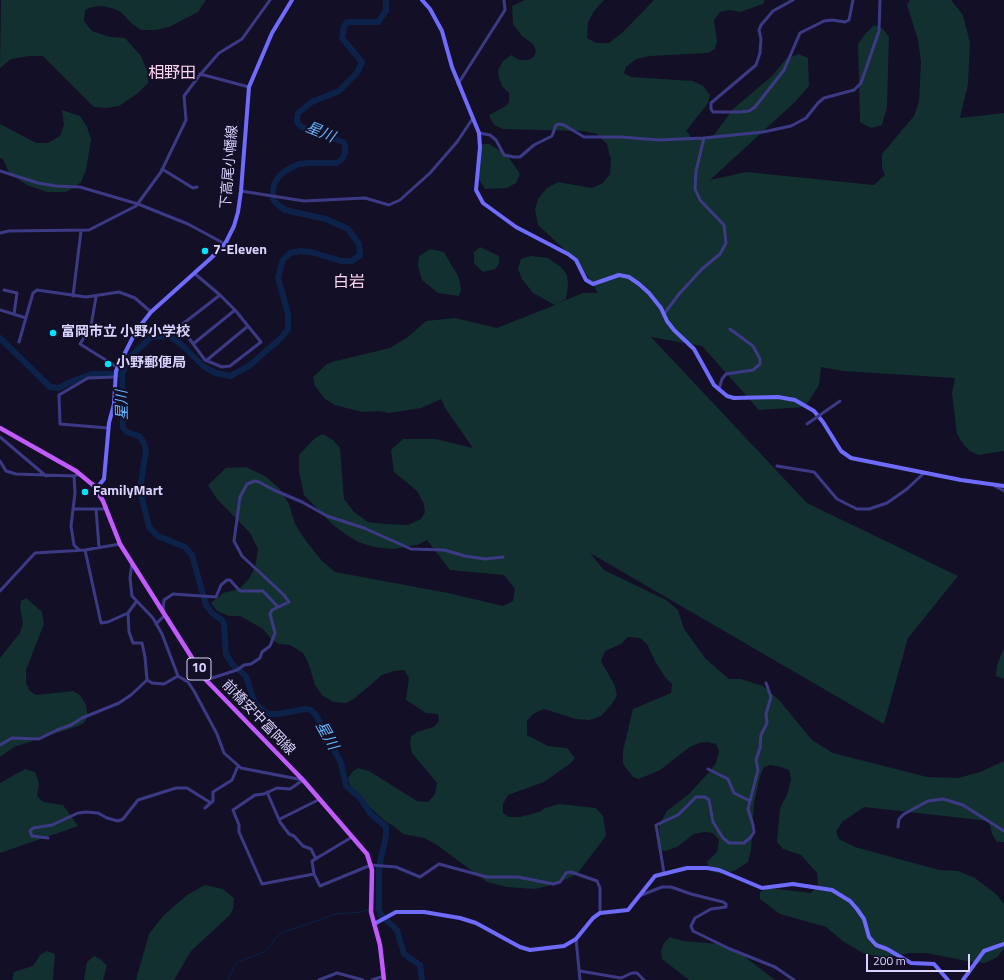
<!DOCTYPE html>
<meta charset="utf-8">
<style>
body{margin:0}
#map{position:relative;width:1004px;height:980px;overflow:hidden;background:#130f26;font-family:"Titillium Web",sans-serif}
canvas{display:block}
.scale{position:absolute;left:866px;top:954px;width:104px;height:18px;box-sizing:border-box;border:2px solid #d9d4ff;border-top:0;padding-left:5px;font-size:12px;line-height:14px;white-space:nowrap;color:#d9d4ff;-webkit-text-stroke:3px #130f26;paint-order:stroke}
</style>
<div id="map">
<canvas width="1004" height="980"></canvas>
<div class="scale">200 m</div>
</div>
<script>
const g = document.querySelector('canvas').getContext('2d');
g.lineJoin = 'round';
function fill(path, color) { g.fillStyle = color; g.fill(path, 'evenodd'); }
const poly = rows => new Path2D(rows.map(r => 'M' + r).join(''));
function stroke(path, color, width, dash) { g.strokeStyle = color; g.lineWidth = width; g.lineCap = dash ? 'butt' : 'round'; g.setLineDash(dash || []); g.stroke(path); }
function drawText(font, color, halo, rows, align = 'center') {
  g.font = font + ' "Titillium Web","Noto Sans JP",sans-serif'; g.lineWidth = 4; g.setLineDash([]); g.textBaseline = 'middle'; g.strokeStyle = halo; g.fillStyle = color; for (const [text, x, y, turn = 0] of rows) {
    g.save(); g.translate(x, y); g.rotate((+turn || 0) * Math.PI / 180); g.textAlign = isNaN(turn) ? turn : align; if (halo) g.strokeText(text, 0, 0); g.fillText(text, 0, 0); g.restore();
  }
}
fill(poly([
 [206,0,198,12,169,27,156,30,141,30,131,23,121,12,115,9,102,6,92,7,85,10,84,21,92,31,110,37,125,38,141,56,148,73,148,83,138,93,119,106,107,108,94,107,43,56,29,56,11,59,0,68,1,0],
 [525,0,604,0,594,11,588,22,587,38,596,43,609,43,623,32,654,0,765,0,763,4,740,12,730,10,720,12,714,20,717,41,715,49,708,53,650,56,636,59,626,67,624,73,631,77,693,81,703,86,710,95,708,103,686,131,692,138,703,138,714,135,733,109,772,76,786,59,799,54,808,58,809,86,796,101,710,180,746,172,874,185,885,175,882,168,882,154,914,116,919,101,921,62,918,40,907,5,910,0,951,0,963,15,970,43,968,84,960,118,1004,113,1004,451,978,455,970,451,964,445,957,434,952,393,955,378,843,371,821,367,819,385,805,407,759,410,702,346,651,337,807,503,958,576,908,638,884,724,590,553,604,570,666,600,678,610,684,629,706,659,729,679,741,679,763,686,779,700,812,740,833,753,927,777,958,778,980,772,1004,761,1004,842,997,842,992,834,989,821,864,807,842,822,836,832,839,839,855,847,939,870,958,871,975,878,996,894,1004,904,1004,949,997,957,985,963,972,962,926,953,911,953,883,958,863,953,844,942,826,927,780,914,760,899,760,892,770,888,811,893,818,885,817,873,801,855,783,849,777,842,780,808,787,795,791,779,789,770,781,767,770,765,764,767,760,776,754,803,751,850,748,862,734,871,721,874,711,871,707,862,717,852,719,840,713,833,705,832,694,834,677,847,666,851,660,850,659,825,667,811,689,794,711,770,716,763,719,751,716,744,708,742,699,743,690,747,660,770,639,779,633,777,623,764,623,751,633,709,671,693,672,684,665,677,656,663,647,644,640,638,628,637,621,644,605,651,601,661,615,686,617,696,611,705,601,716,589,720,576,719,544,709,533,714,527,721,527,735,548,746,567,748,575,758,571,763,544,782,508,795,503,804,503,813,509,817,520,817,539,812,545,808,559,804,596,808,603,816,606,836,577,874,556,884,535,889,507,887,487,882,437,845,424,838,403,834,394,826,386,822,351,790,348,778,353,771,358,768,369,771,417,801,428,802,435,794,437,783,412,753,410,744,411,736,417,732,434,727,439,721,438,714,426,713,406,700,409,678,404,670,394,671,382,675,355,698,346,703,333,702,322,695,315,685,308,662,303,653,290,645,279,644,271,639,263,629,240,616,229,616,217,611,211,603,223,593,239,589,249,579,255,567,258,549,250,533,217,499,208,485,226,468,246,467,265,476,279,488,289,504,295,524,306,541,322,561,335,572,448,593,503,606,513,601,515,589,504,575,450,570,427,540,417,545,393,549,374,547,358,542,344,533,332,524,304,495,299,472,299,455,315,438,323,434,333,440,340,448,344,499,354,512,368,522,385,524,408,525,421,519,425,512,424,504,417,491,394,472,391,450,403,439,436,439,473,448,445,408,441,399,421,408,389,413,379,411,362,412,335,405,325,399,315,386,313,377,327,364,336,361,390,348,408,337,426,321,455,318,497,328,555,305,533,293,522,279,518,269,521,259,531,256,548,258,561,267,567,275,568,286,566,299,556,304,583,293,598,293,580,264,538,225,535,209,538,199,547,188,558,182,592,188,603,183,610,174,611,160,607,144,597,134,583,131,503,129,494,125,489,115,506,106,509,102,509,93,502,86,499,78,498,70,503,61,511,55,519,60,528,60,534,57,536,50,533,44,522,36,513,24,512,6],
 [874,25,883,29,889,37,887,107,882,125,871,128,860,122,858,44,865,34],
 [62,110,80,116,87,127,91,140,86,170,81,182,73,188,66,192,47,192,27,185,9,173,3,159,0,158,0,124,36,143,48,143,60,136,64,125],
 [483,144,489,144,507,155,520,174,516,183,507,188,485,189,478,178,478,150],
 [480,247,499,256,499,264,495,269,483,272,474,263,474,252],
 [430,249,444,252,459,278,461,290,459,296,438,293,422,280,418,266,419,256],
 [26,598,42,612,44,624,26,670,26,683,30,691,36,695,73,691,80,695,86,705,88,716,84,723,78,726,14,747,0,757,0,658,20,633,23,623,20,607,21,601],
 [1004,648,1004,679,996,676,997,665],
 [25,769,35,772,39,784,37,796,43,802,63,805,78,826,0,853,0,783],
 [205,885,223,889,234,898,233,909,230,915,191,951,174,980,136,980,149,934,163,916,187,895],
 [670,937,683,941,720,944,744,956,775,980,689,980,662,959,661,951,664,943],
 [47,951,55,954,53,980,12,980,14,972,33,966,40,955],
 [94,956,100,959,107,966,103,980,84,980,87,962]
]), '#12302f');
stroke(poly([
 [373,908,378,906],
 [228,980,235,965,240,961,264,952,281,933,336,914,362,912,370,909]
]), '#0c2248', 1);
stroke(poly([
 [386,0,386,11,378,22,350,22,346,23,344,27,342,38,362,62,357,73,339,91,312,102,298,113,297,122,302,127,343,142,345,146,345,153,342,159,337,163,309,163,299,164,287,170,280,175,274,184,273,193,273,199,277,204,285,210,326,219,348,229,359,244,360,255,352,261,341,261,311,252,301,251,290,253,283,260,278,277,288,314,288,329,281,338,249,366,230,376,216,373,203,366,181,344,169,336,152,337,147,341,130,357,122,374,123,428,127,432,139,436,143,441,146,450,140,490,149,527,158,536,185,547,192,555,206,605,212,613,222,620,224,624,226,654,232,664,246,676,255,704,268,714,278,714,305,709,311,710,316,715,341,763,346,786,360,798,371,814,386,827,386,836,379,867,379,909,381,915,397,930,404,954,420,965,422,980],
 [0,338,50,387,59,388,73,381,92,374,121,374]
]), '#0c2248', 6);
stroke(poly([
 [793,0,773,11,761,25,759,30,761,39,760,53,756,65,711,103,711,109,713,112,740,112,749,111,755,107,784,70,800,33,824,21,832,20,845,22,849,20,853,0],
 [200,74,249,87],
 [458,84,505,10,504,0],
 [479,133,490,135,496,140,504,155,514,157,520,157,534,145,552,136,556,125,559,124,564,125,584,137,621,137,659,140,704,138,763,132,791,126,806,118,818,103,824,98,854,90,861,83,879,31,880,0],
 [162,169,193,188,197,187],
 [0,171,38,183,56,186,80,187,138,204,188,224,225,244],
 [241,191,304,201,365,198,389,205,400,200,430,173,457,142,473,118],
 [0,233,9,231,89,230,136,206,161,172,186,120,184,96,199,76,219,53,242,39,270,0],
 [194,273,220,295],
 [4,290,17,293,14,314],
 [220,295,235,310,261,342,230,366,222,367,205,360,180,326,220,295],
 [73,296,81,231],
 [96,297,91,326,80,344,117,367],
 [0,310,26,318],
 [664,314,679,294,702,269,720,254,726,243,724,225,700,200,695,189,696,171,704,138],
 [19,342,33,293,37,290,86,297,119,292,135,298,151,312],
 [193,344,235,310],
 [207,360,248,326],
 [719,389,722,379,726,374,753,370,760,364,760,359,753,346,730,329],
 [108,428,60,424,59,395,88,378,116,377],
 [0,437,46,476],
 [0,461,6,471,16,474,74,476],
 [777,466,814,472,837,499,857,509,869,509,887,503,907,489,924,473],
 [995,486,1004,491],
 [73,509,106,509],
 [96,509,99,547],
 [79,550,74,545,71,526,75,493,74,476,80,474],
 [85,550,101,623,108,622,128,613,136,602],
 [132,563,130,578,132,596,153,618,162,634,178,676,188,682,194,691,217,734,224,753,241,768,303,780,290,789,277,788,264,794,255,795,233,810,239,825,239,832,262,884,314,874],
 [0,591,35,553,85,550,120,544],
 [163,611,164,600,173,594,216,597,221,585,227,580,230,580,240,591,263,591,277,606],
 [128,613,129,632,133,643,142,643,145,657,147,680],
 [156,624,165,615],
 [206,680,237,670,244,665,251,664,260,658,262,652,270,646,275,633,270,614,272,610,289,602,284,595,242,556,234,541,240,497,247,484,255,481,259,482,274,490,302,502,327,516,364,528,411,549,444,550,465,556,485,559,503,557],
 [0,745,12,738,39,739,57,730,71,725,82,718,119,703,131,695,147,680,152,683,164,684,178,676],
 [708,769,728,779,734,793,750,801],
 [267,792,280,822,289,834,294,836,303,846,311,849,316,859],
 [205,808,213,801,213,792,232,780,238,766],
 [280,819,320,799],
 [898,827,899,819,904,814,928,801,943,799,963,805,1004,831],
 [352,837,312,861,314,874,320,886,371,865,396,867,420,877,439,864,487,877,518,877,553,884,560,882,566,873,571,872,597,881,600,888,600,913],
 [48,838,32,836,30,831,33,828,52,825,78,813,86,812,98,813,107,818,118,821,123,819,138,800,176,788,187,788,211,803],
 [664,873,656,825,678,815,696,797,705,797,709,800,713,822,723,838,729,843,744,843,751,837,754,832,753,825,748,809,758,770,756,760,760,748,761,735,767,723,766,714,771,697,766,683],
 [639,896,662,887,671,887,691,894,723,902,726,904,726,907,711,909,695,918,691,926,693,931,730,949,775,967,794,980],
 [576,939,580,980],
 [580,971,621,978,632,973,637,973,644,980],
 [319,980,337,973,363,980],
 [372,980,384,976]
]), '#3d3a85', 3);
stroke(poly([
 [422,0,430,9,442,31,452,67,479,133,480,147,476,190,483,203,516,227,568,254,576,260,586,280,593,284,619,275,629,277,639,284,649,293,661,308,667,321,674,330,694,349,714,385,727,396,734,398,778,397,795,400,814,411,823,422,841,451,851,458,961,480,1004,486],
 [96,489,104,479,109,423,114,404,116,371,136,331,151,312,210,259,225,244,234,226,238,212,241,191,249,87,272,33,292,0],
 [374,924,396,912,424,912,460,918,476,923,520,947,530,950,564,946,576,939,593,918,600,913,628,910,655,876,687,868,707,868,719,870,762,888,793,884,832,890,850,901,857,909,864,919,869,937,876,945,887,949,911,963,934,964,948,980],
 [963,980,984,951,1004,944]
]), '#6f6bff', 4);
stroke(poly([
 [0,428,76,471,93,485,103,501,120,544,206,680,303,780,367,854,372,870,371,912,380,945,384,980]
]), '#c25bff', 4.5);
stroke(poly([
 [807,424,840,401]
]), '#3d3a85', 3);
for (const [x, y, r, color] of [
 [205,251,4,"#00e5ff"],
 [53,333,4,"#00e5ff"],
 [108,364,4,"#00e5ff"],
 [85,492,4,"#00e5ff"]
]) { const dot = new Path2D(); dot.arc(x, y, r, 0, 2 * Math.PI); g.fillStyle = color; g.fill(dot); stroke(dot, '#130f26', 1.5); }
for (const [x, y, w] of [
 [199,669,24]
]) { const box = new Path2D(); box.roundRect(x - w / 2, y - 11, w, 22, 3); g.fillStyle = '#130f26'; g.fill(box); stroke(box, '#d9d4ff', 1); }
drawText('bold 13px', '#d9d4ff', null, [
 ["10",199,669]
]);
drawText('14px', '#d9d4ff', '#130f26', [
 ["下高尾小幡線",230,167,-85],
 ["前橋安中富岡線",258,718,46]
]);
drawText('bold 14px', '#d9d4ff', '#130f26', [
 ["7-Eleven",213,251],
 ["富岡市立 小野小学校",61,333],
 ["小野郵便局",116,364],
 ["FamilyMart",93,492]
], 'left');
drawText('italic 15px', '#62b6ff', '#130f26', [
 ["星川",320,133,22],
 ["星川",123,405,-91],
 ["星川",326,736,61]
]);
drawText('16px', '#ffd6f0', '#130f26', [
 ["相野田",172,74],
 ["白岩",349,283]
]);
</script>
